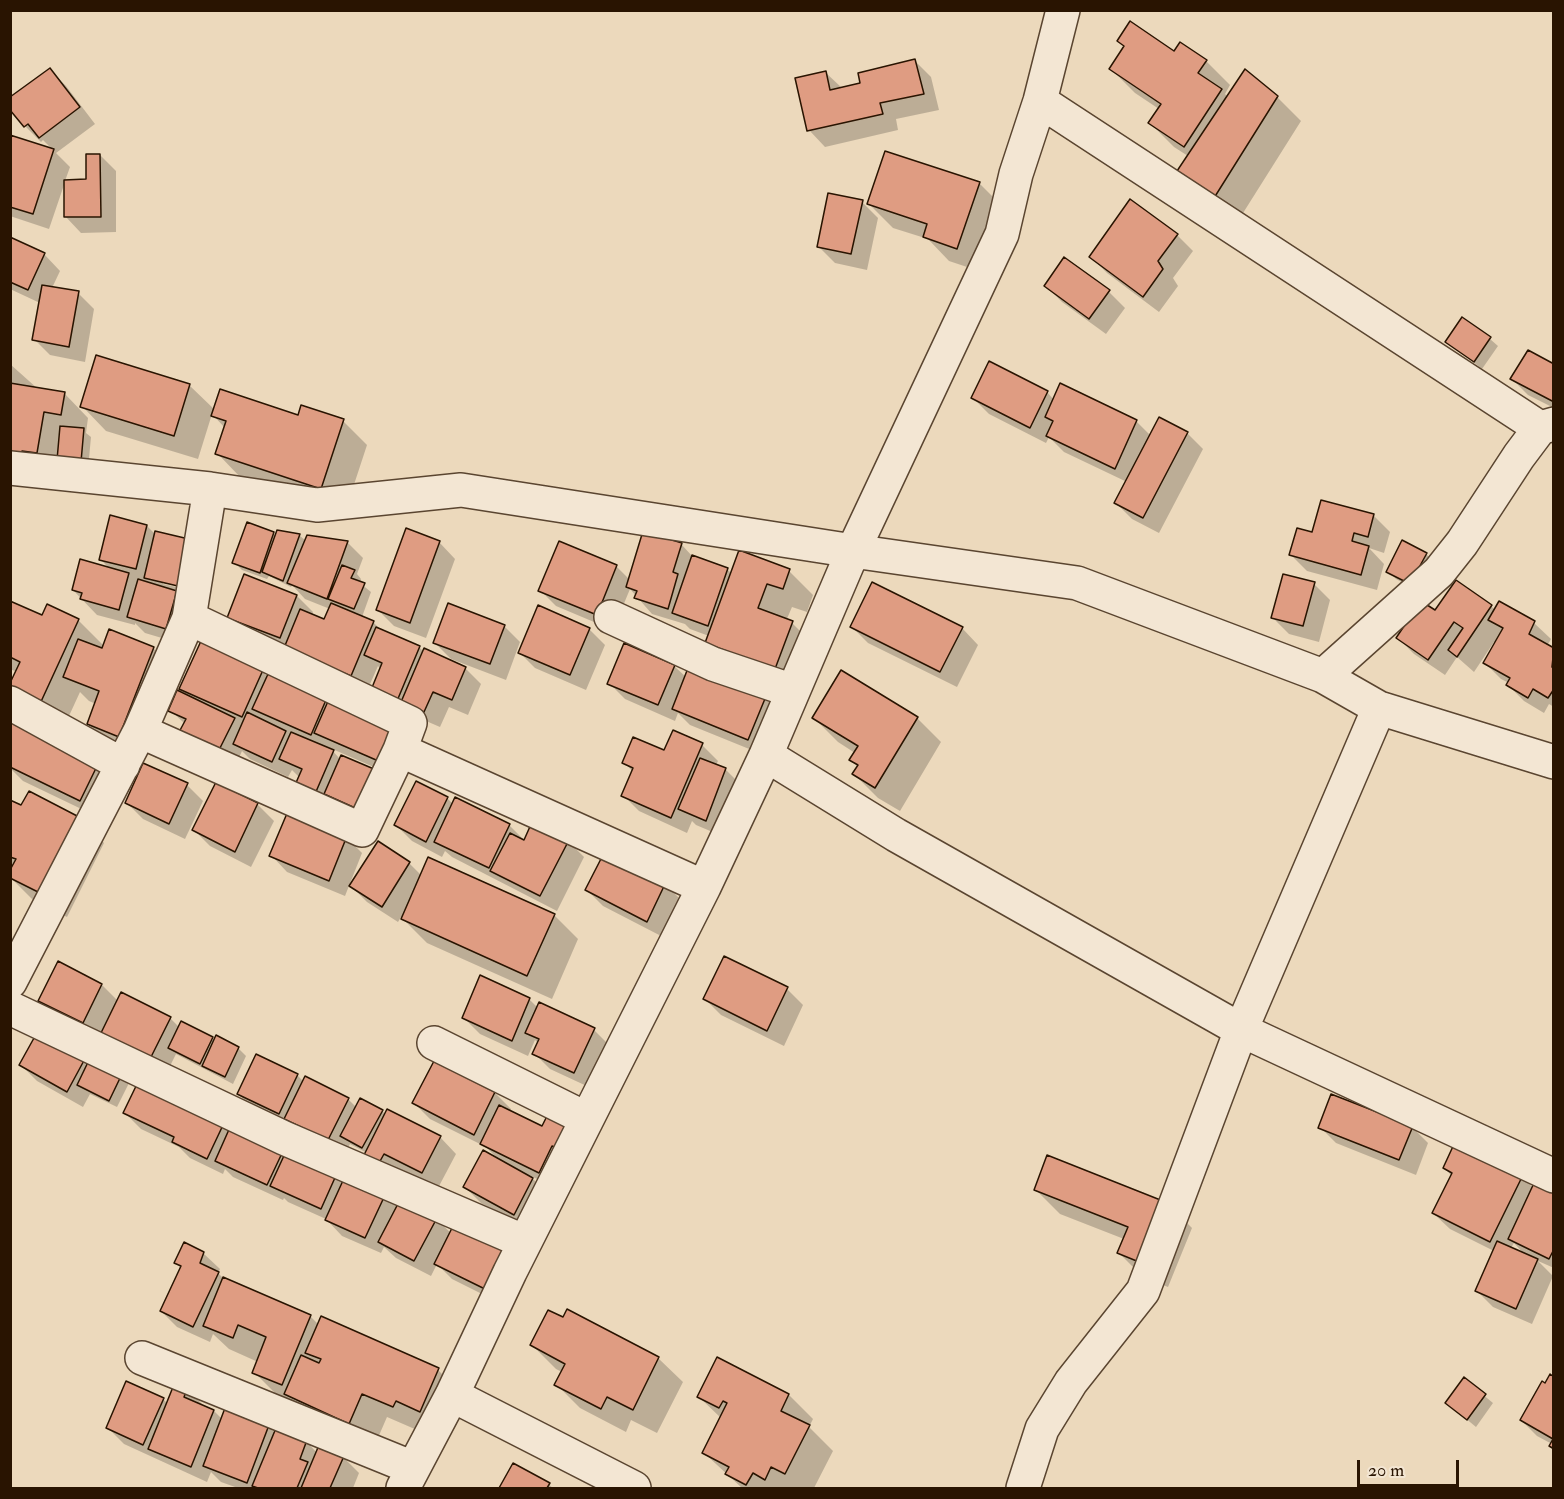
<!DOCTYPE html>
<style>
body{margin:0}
#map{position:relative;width:1564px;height:1499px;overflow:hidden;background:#ecd9bc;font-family:"IM FELL Double Pica",serif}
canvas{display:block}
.frame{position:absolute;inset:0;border:12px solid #291401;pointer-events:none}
.scale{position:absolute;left:1357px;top:1460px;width:102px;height:27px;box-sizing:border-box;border:3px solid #291401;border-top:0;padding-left:8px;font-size:18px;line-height:21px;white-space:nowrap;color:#291401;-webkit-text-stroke:4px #f3e6d3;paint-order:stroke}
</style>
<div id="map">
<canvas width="1564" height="1499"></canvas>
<div class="frame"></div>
<div class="scale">20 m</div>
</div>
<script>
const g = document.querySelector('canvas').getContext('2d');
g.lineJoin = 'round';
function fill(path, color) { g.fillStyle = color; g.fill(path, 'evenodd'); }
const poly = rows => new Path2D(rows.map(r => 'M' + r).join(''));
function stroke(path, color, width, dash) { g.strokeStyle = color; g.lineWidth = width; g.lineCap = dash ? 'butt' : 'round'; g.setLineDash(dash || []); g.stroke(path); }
fill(poly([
 [1174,53,1206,61,1230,85,1225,94,1228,97,1277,97,1301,121,1238,221,1203,195,1188,156,1174,147,1150,123,1159,109,1135,93,1111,69],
 [915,61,931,77,939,110,896,119,898,130,825,147,809,130,825,72,842,88,862,84],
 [50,70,66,86,95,124,56,153,70,167,65,181,87,181,100,155,116,171,116,232,81,233,65,216,65,182,49,229,10,216,10,137,54,151,43,140,41,142,25,126],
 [979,183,1003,207,982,272,949,261,928,239,893,228,869,204],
 [1131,201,1177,235,1193,251,1173,278,1178,286,1159,312,1107,273,1091,257],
 [862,202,878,218,867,270,835,263,819,247],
 [10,239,44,254,60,271,52,288,78,293,94,309,85,362,50,355,34,339,40,303,10,289],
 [1046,286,1109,292,1125,308,1106,334,1062,302],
 [1490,339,1498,346,1482,369,1447,341],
 [10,364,38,389,64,393,88,418,86,433,91,437,88,469,10,481],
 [1554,365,1554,408,1528,395,1512,379],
 [189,385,215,410,343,421,367,445,345,512,241,478,217,453,225,428,212,414,198,459,106,431,82,406],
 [1061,385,1136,421,1151,436,1187,433,1203,449,1159,533,1132,519,1116,503,1127,482,1064,452,1049,437,1046,443,989,414,973,398,1047,392,1054,400],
 [1322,502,1374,516,1390,532,1384,553,1369,548,1384,564,1377,590,1307,571,1291,555,1313,534],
 [111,517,147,526,156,535,156,533,192,542,208,558,198,602,183,598,192,608,182,644,145,633,135,623,135,625,97,615,73,590,81,561,110,569,100,559],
 [163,581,189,587,189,590,163,584],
 [273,533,276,536,299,535,306,541,347,542,363,558,357,574,361,579,360,583,371,592,362,617,373,622,382,631,419,647,424,652,465,668,481,684,468,715,449,707,440,727,389,705,381,670,378,666,367,691,245,633,229,617,297,596,313,612,312,615,325,621,330,609,305,599,292,585,291,587,269,576,267,579,242,570,234,562],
 [439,542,455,559,426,638,394,626,377,609],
 [681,544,693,557,727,569,732,574,789,571,813,595,807,612,792,607,786,621,792,623,816,647,799,692,706,643,709,636,690,629,685,624,652,614,630,589,613,630,556,606,540,590,616,566,630,580],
 [1426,554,1434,562,1418,591,1396,579,1388,571],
 [1314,584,1330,600,1319,642,1289,634,1273,618],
 [10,603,42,617,78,620,104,646,153,648,177,672,112,748,88,724,96,704,89,701,80,692,63,729,17,672,10,669],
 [1500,603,1534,623,1551,639,1547,646,1554,649,1554,707,1549,704,1544,713,1524,701,1508,685,1509,683,1501,679,1485,663,1496,643,1494,642,1474,672,1457,657,1445,675,1414,654,1398,638,1436,612,1491,606,1496,611],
 [504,626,520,642,506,680,451,659,435,643],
 [852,627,962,628,978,645,957,687,868,643],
 [589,629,605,645,586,690,535,668,519,652],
 [674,666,686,677,742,681,784,707,764,755,690,725,678,713,675,721,625,699,609,683],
 [262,671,268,677,269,676,325,702,399,778,330,748,340,759,380,827,331,809,292,770,288,777,250,759,242,751,234,769,170,710,190,698,181,689],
 [10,718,115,777,96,816,23,781,10,768],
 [814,718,917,718,941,742,900,811,878,798,854,774,858,767,851,760,855,753,838,742],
 [702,745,718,761,716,765,725,769,741,785,722,836,696,825,692,821,687,833,639,811,623,795,633,772,624,762],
 [416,783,447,798,454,805,509,825,525,841,568,841,584,857,557,911,452,857,445,851,442,857,412,841,396,825],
 [217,784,258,805,274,821,251,867,210,846,194,830],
 [187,785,203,801,185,839,143,819,127,803],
 [10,801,22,807,80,819,104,843,67,917,33,900,10,877,13,868,10,867],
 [346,837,362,853,345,896,287,872,271,855],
 [409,863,422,876,554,915,578,939,552,999,427,943,401,917,398,922,367,902,351,886],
 [665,884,681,900,663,937,603,906,587,890],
 [724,958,787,989,803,1005,784,1046,721,1015,705,999],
 [102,985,118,1001,170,1018,180,1028,182,1023,215,1041,238,1048,246,1056,233,1084,176,1054,165,1076,56,1017,40,1001],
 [529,999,538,1008,594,1030,610,1046,591,1088,550,1069,534,1053,538,1043,535,1040,528,1056,480,1034,464,1018],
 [39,1031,121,1075,129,1083,117,1107,90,1094,83,1107,37,1081,21,1065],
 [434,1063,495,1093,511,1109,510,1112,542,1128,570,1125,555,1188,529,1175,549,1195,530,1230,481,1203,465,1187,497,1158,486,1147,430,1119,414,1103],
 [297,1075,304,1082,348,1099,357,1108,382,1111,386,1115,440,1137,456,1154,438,1188,400,1169,395,1178,367,1153,350,1144,344,1155,255,1110,238,1094],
 [138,1084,385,1194,398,1207,436,1219,451,1233,506,1306,452,1279,437,1264,431,1276,396,1258,384,1247,381,1253,342,1236,326,1219,288,1202,284,1198,283,1200,233,1177,225,1169,223,1174,190,1158,179,1147,141,1129,125,1113],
 [1320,1127,1412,1127,1428,1143,1416,1175,1336,1143],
 [1444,1168,1522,1176,1533,1188,1554,1194,1554,1268,1538,1261,1553,1276,1532,1324,1493,1307,1477,1291,1494,1251,1450,1229,1433,1213,1452,1176],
 [1514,1243,1525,1255,1511,1248],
 [1036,1190,1168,1204,1192,1228,1168,1287,1143,1277,1119,1253,1124,1239,1060,1214],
 [203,1253,220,1269,218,1273,224,1279,310,1316,319,1325,438,1370,462,1394,417,1430,387,1417,374,1447,278,1396,254,1372,258,1362,229,1349,213,1334,210,1342,177,1327,161,1311,181,1268,175,1262],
 [532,1345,658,1358,683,1382,657,1433,631,1420,626,1432,580,1408,556,1384,562,1372,556,1369],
 [718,1359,789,1395,813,1419,809,1427,833,1451,814,1488,742,1488,703,1452,721,1418,699,1397],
 [1554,1378,1554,1449,1551,1446,1552,1444,1537,1436,1521,1420,1546,1385],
 [1464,1379,1493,1403,1476,1427,1447,1403],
 [187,1389,203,1405,203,1406,214,1411,222,1419,268,1426,275,1433,307,1442,317,1453,343,1457,359,1473,353,1488,238,1488,221,1482,211,1472,207,1482,124,1444,108,1428,163,1399,168,1404],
 [514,1465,549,1485,553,1488,500,1488]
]), '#0003');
const building = poly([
 [1130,21,1174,51,1180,42,1207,60,1198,73,1222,89,1184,147,1148,123,1161,104,1109,69,1124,46,1117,41,1130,21],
 [915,59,924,94,880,103,883,114,807,131,795,78,826,71,830,90,860,83,858,73,915,59],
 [50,68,80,107,39,138,28,124,24,127,10,110,10,97,50,68],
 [1245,69,1278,96,1214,198,1177,171,1245,69],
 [10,135,54,149,33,214,10,207,10,135],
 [885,151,980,182,957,249,923,237,927,224,867,204,885,151],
 [86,154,100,154,101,217,64,217,64,180,86,179,86,154],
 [828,193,863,200,851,254,817,247,828,193],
 [1130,199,1178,234,1158,261,1163,269,1143,297,1089,257,1130,199],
 [10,237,45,253,28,290,10,282,10,237],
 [1064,257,1110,290,1089,319,1044,286,1064,257],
 [42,285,79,291,69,347,32,340,42,285],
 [1462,317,1491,337,1474,362,1445,342,1462,317],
 [1528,350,1554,364,1554,402,1510,379,1528,350],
 [96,355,190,384,174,436,80,407,96,355],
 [989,361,1048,391,1030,428,971,398,989,361],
 [10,383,65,392,61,415,44,412,37,453,22,451,20,463,10,461,10,383],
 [1060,383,1137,420,1115,469,1046,436,1053,421,1045,417,1060,383],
 [220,389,298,415,301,405,344,419,321,489,215,454,226,421,211,416,220,389],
 [1159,417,1188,432,1143,518,1114,503,1159,417],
 [60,426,84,428,81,462,57,460,60,426],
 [1321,500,1374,514,1368,537,1354,533,1352,541,1369,546,1361,575,1289,555,1297,528,1312,532,1321,500],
 [110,515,147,525,136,569,99,560,110,515],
 [247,522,274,532,260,573,232,563,247,522],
 [406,528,440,541,410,623,376,610,406,528],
 [277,530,300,534,283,581,262,572,277,530],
 [155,531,193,540,182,587,144,578,155,531],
 [643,531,682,543,673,572,678,574,668,609,634,598,637,591,626,587,643,531],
 [307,535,348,541,327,599,287,583,307,535],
 [1402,540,1427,553,1410,584,1386,572,1402,540],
 [559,541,617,565,597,615,538,591,559,541],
 [739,550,790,569,783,589,767,584,758,608,793,621,775,669,705,643,739,550],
 [692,555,728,568,708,626,672,613,692,555],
 [80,559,129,573,119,610,80,599,82,593,72,590,80,559],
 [342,565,355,570,351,578,365,583,354,609,328,599,342,565],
 [244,574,297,595,280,638,227,618,244,574],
 [1283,574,1315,582,1303,626,1271,618,1283,574],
 [138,579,177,591,166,629,127,617,138,579],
 [1456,580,1492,605,1457,657,1448,650,1463,628,1454,622,1428,660,1396,638,1421,601,1435,610,1456,580],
 [872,582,963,627,940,672,850,627,872,582],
 [10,601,42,615,47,604,79,619,39,706,10,693,10,683,20,662,10,657,10,601],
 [1499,601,1535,621,1529,634,1554,648,1552,667,1554,668,1554,689,1548,698,1533,689,1528,698,1506,685,1510,678,1483,663,1503,628,1488,620,1499,601],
 [331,603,374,621,351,676,284,648,300,609,324,619,331,603],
 [448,603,505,625,490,664,433,643,448,603],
 [538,605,590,628,570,675,518,653,538,605],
 [376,627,420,646,397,701,371,690,382,663,364,655,376,627],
 [109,629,154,647,119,737,87,724,99,691,63,677,78,639,102,648,109,629],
 [201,641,263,670,242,717,179,689,201,641],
 [624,643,675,665,658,705,607,684,624,643],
 [424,648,466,667,452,700,433,692,424,712,401,702,424,648],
 [688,668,769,689,748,740,672,709,688,668],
 [841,670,918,717,875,788,852,774,858,765,849,760,858,746,812,718,841,670],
 [268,674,326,700,311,735,252,709,268,674],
 [177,690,235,718,217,754,178,734,186,719,168,711,177,690],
 [329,699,398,728,383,763,314,733,329,699],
 [247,712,286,731,272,762,233,744,247,712],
 [10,717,100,760,80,801,10,767,10,717],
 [673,730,703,743,671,818,621,796,633,768,622,763,633,737,664,750,673,730],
 [291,732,334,750,315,794,295,785,302,769,279,759,291,732],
 [341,755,381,772,364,812,324,794,341,755],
 [700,758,726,768,706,821,678,809,700,758],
 [143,763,188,783,169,824,125,803,143,763],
 [416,781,448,797,426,842,394,825,416,781],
 [216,782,258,803,235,852,192,830,216,782],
 [29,791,81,818,42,894,10,878,10,870,16,859,10,857,10,800,21,805,29,791],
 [455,797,510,824,489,868,434,842,455,797],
 [288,811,347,836,329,881,269,856,288,811],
 [532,822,569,840,540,896,490,871,510,833,524,840,532,822],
 [378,841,410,862,382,907,349,886,378,841],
 [605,851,666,882,647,922,585,890,605,851],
 [428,857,555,914,527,976,401,919,428,857],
 [724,956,788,987,767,1031,703,999,724,956],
 [58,961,102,984,83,1023,38,1001,58,961],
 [480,975,530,998,512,1041,462,1018,480,975],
 [121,992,171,1017,149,1061,99,1037,121,992],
 [539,1002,595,1028,574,1073,532,1054,539,1039,525,1033,539,1002],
 [181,1021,213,1037,200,1064,168,1048,181,1021],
 [39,1029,87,1055,67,1092,19,1065,39,1029],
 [216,1035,239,1047,225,1077,202,1066,216,1035],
 [256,1054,298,1074,279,1114,237,1094,256,1054],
 [90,1058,122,1074,109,1101,77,1085,90,1058],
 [434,1061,495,1092,474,1135,412,1103,434,1061],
 [305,1076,349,1098,328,1140,284,1119,305,1076],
 [138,1082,224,1123,207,1159,172,1142,174,1137,123,1113,138,1082],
 [1331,1094,1413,1126,1399,1160,1318,1128,1331,1094],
 [360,1098,383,1110,362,1148,340,1136,360,1098],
 [499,1105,542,1126,549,1112,571,1123,559,1149,552,1146,539,1173,480,1144,499,1105],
 [387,1109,441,1136,422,1173,384,1154,379,1163,364,1155,387,1109],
 [231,1125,284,1149,267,1185,215,1161,231,1125],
 [1455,1142,1523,1175,1490,1242,1432,1213,1452,1173,1443,1168,1455,1142],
 [288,1147,338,1171,321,1209,270,1186,288,1147],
 [483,1150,533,1178,514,1215,463,1187,483,1150],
 [1047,1155,1168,1203,1144,1264,1117,1253,1128,1227,1034,1190,1047,1155],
 [346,1174,386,1193,365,1238,325,1220,346,1174],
 [1534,1183,1554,1192,1554,1249,1549,1259,1508,1239,1534,1183],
 [401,1198,437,1218,414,1261,378,1242,401,1198],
 [456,1220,509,1252,489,1291,434,1264,456,1220],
 [1497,1241,1538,1259,1516,1309,1475,1291,1497,1241],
 [184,1242,204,1252,200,1263,219,1272,193,1327,160,1311,181,1266,174,1263,184,1242],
 [223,1277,311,1315,282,1385,252,1373,266,1337,238,1325,233,1338,203,1326,223,1277],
 [567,1309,659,1357,633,1410,607,1397,601,1409,554,1385,565,1364,530,1345,548,1310,563,1317,567,1309],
 [321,1316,439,1368,420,1412,396,1401,393,1407,362,1394,349,1424,284,1394,301,1355,319,1363,321,1359,305,1353,321,1316],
 [717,1357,789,1394,781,1411,810,1425,785,1474,771,1467,765,1480,753,1473,746,1485,725,1474,729,1467,702,1453,727,1403,723,1401,719,1408,697,1397,717,1357],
 [1550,1374,1554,1377,1554,1449,1549,1446,1553,1439,1520,1420,1542,1381,1545,1383,1550,1374],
 [1464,1377,1486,1394,1467,1420,1445,1403,1464,1377],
 [126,1381,164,1398,143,1445,106,1428,126,1381],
 [175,1382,188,1387,184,1397,214,1410,191,1467,148,1449,175,1382],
 [225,1408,269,1425,247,1483,203,1466,225,1408],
 [276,1428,307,1440,300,1459,308,1462,297,1488,258,1488,252,1486,276,1428],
 [319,1445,344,1456,330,1488,301,1488,319,1445],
 [513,1463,550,1483,547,1488,499,1488,513,1463]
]);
fill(building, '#df9c82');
stroke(building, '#291401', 1.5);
const minor = poly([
 [1040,101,1540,428],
 [10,468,210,489,317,505,461,490,853,551,1077,583,1323,676,1379,708,1554,762],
 [611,617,713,664,793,691],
 [1323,676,1439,572,1462,543,1519,456,1540,428,1554,424],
 [10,703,123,765],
 [140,731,362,830,400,750,410,723,189,618],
 [400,750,704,887],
 [766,755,896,835,1241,1030,1554,1176],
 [10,982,140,731,189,618,210,489],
 [10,1008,284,1138,525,1242],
 [434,1043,587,1119],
 [142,1358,413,1468],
 [452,1395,634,1488],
 [403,1488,452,1395,510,1272,704,887,766,755,853,551,1002,234,1016,174,1040,101,1063,10],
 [1023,1488,1042,1429,1071,1382,1143,1291,1241,1030,1379,708]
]);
stroke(minor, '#5a4530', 36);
stroke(minor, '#f3e6d3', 33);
</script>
